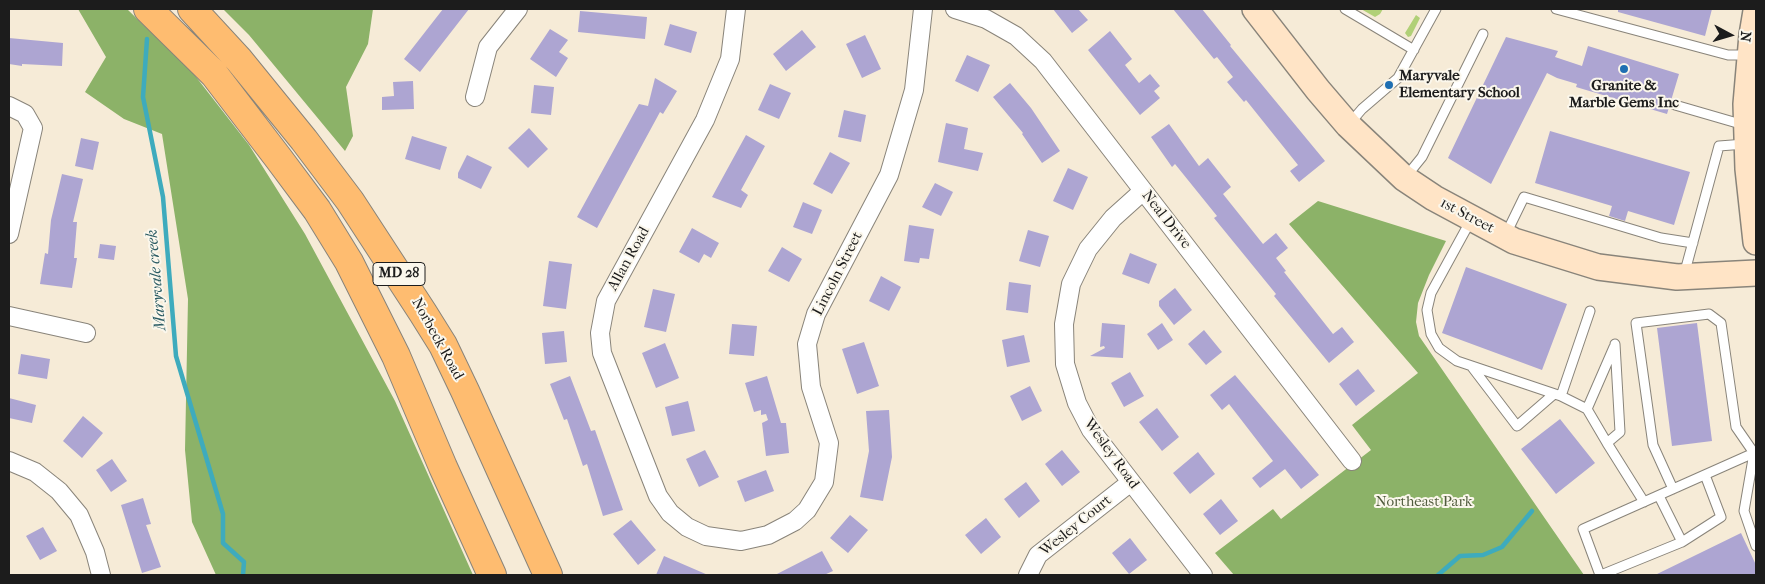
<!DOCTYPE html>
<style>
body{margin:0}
#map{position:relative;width:1765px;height:584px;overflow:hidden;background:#f6ebd7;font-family:"IM FELL French Canon",serif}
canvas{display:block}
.frame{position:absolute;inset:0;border:10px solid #1c1c1c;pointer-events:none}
.north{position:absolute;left:1705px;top:10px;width:50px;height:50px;-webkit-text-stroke:4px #fbf7ec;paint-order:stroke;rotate:96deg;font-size:14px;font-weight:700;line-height:20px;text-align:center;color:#1c1c1c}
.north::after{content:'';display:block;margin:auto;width:18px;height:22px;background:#1c1c1c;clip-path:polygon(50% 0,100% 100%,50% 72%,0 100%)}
</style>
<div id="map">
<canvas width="1765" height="584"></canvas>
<div class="frame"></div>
<div class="north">N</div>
</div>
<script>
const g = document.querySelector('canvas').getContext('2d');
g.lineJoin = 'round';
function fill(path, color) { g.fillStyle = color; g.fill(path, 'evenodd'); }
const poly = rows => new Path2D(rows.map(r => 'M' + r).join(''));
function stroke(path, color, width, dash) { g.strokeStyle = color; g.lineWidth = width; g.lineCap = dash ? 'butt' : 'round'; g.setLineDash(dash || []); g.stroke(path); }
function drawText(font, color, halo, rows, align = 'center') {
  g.font = font + ' "IM FELL French Canon",serif'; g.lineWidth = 4; g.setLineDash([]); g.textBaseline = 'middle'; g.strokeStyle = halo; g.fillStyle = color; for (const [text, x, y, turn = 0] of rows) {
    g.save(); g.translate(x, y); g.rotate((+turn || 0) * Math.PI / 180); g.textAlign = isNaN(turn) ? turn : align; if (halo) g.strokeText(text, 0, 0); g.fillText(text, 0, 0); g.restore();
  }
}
fill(poly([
 [1361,9,1383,9,1380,14,1375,17],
 [1416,15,1420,18,1411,36,1408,37,1405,33]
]), '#b1d077');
fill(poly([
 [78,9,127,9,193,73,249,145,305,234,395,401,473,575,216,575,192,522,185,450,188,299,162,134,124,119,85,92,106,57],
 [223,9,373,9,368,44,346,87,353,136,345,151,249,35],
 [1318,201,1446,241,1429,275,1418,303,1416,322,1419,336,1584,575,1234,575,1215,553,1273,509,1281,519,1371,450,1352,425,1418,373,1289,224]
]), '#8cb268');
stroke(poly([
 [147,39,143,97,163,197,176,356,223,514,223,543,244,562,243,575],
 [1438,575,1460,556,1483,555,1502,547,1532,511]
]), '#3eabbd', 4.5);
fill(poly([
 [443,9,469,9,420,72,404,59],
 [1053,9,1078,9,1088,20,1072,33],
 [1173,9,1202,9,1231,45,1230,46,1325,161,1299,182,1290,171,1298,165,1246,100,1244,102,1227,82,1233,77,1217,57,1214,59],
 [1618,9,1712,9,1705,36,1618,12],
 [580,11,647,17,645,39,578,32],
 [670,24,697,32,691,53,664,45],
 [550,29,568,40,559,52,568,58,556,77,530,59],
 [802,30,816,47,786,71,773,54],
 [1110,31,1132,59,1125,65,1139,83,1150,74,1160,86,1154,91,1160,98,1140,115,1088,50],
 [865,35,881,69,862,78,846,44],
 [1506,37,1558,51,1555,57,1582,66,1588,46,1679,74,1667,114,1576,87,1577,84,1557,78,1547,73,1491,184,1448,158],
 [9,38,63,43,62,66,22,64,22,66,9,64],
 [967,55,990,65,978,92,955,81],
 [655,78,677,91,663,114,660,112,597,228,577,217,639,104,648,106],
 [413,81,414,109,382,110,382,97,394,96,393,82],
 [1010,83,1031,108,1060,151,1042,163,1022,134,1023,133,993,97],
 [770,84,791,93,779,119,758,110],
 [534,85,554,87,551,115,531,113],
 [844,110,866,115,861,142,838,137],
 [946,123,968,128,964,149,983,153,978,171,938,162],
 [1169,124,1199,166,1208,158,1231,187,1223,194,1263,244,1276,233,1288,248,1276,258,1286,271,1284,272,1333,334,1342,327,1354,342,1329,363,1274,296,1276,294,1214,218,1217,216,1175,164,1172,167,1151,137],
 [529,128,548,149,528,168,508,148],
 [1550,131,1690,172,1674,225,1628,211,1625,221,1609,216,1612,206,1535,183],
 [746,135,765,146,741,190,748,195,741,208,712,197],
 [412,136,447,147,440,170,405,159],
 [81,138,99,142,93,170,75,166],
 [830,152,850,163,832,194,813,184],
 [467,155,492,167,481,189,458,178,458,173],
 [1068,168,1088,177,1073,210,1053,201],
 [62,174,83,179,73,222,77,222,74,258,77,258,72,288,40,284,45,253,48,254,51,220],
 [935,183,953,192,941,216,922,207],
 [803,202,822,210,812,234,793,227],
 [909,225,934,229,929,259,920,258,919,263,904,261],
 [692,228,719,243,711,258,704,254,699,263,679,252],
 [1028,230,1049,236,1040,267,1019,261],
 [100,244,116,246,114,260,98,258],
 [782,247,802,259,789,282,768,271],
 [1130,253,1157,264,1149,284,1122,274],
 [549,261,572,264,566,309,543,306],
 [1466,267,1567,304,1542,370,1442,333],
 [881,276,901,287,889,311,869,301],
 [1009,282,1031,285,1028,313,1006,310],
 [1175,288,1192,310,1174,325,1159,306,1159,301],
 [653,289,675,294,666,332,644,327],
 [1102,323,1125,325,1123,358,1090,356,1105,348,1104,346,1100,347],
 [1162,323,1173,340,1158,350,1147,334],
 [1697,323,1712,441,1672,446,1657,328],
 [732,324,757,326,754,356,729,354],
 [1204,330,1222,352,1206,365,1188,344],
 [564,331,567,362,545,364,542,333],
 [1024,335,1030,362,1007,367,1002,340],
 [864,342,879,386,857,394,842,349],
 [665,343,679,378,656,388,642,353],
 [21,354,50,359,47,379,18,374],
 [1358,369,1375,391,1356,406,1339,384],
 [1130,372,1144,396,1124,407,1111,383],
 [1235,375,1319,475,1301,489,1285,469,1260,488,1252,478,1273,461,1229,404,1222,410,1210,395],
 [570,376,591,431,595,430,623,510,603,516,587,464,583,466,567,419,564,420,550,384],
 [767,376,781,423,786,423,789,453,766,456,762,423,768,420,766,414,761,415,761,410,754,412,745,383],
 [1030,386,1042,411,1022,421,1010,396],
 [9,398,36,405,32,423,9,418],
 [688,401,695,431,672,436,665,407],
 [1157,408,1179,437,1162,451,1139,422],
 [889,410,892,457,883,501,860,497,869,451,866,411],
 [83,416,103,433,82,458,63,441],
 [1560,419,1595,463,1556,494,1521,449],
 [705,450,719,477,699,487,686,459],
 [1062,450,1080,472,1062,486,1045,464],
 [1198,452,1215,474,1190,494,1173,473],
 [112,459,127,481,111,492,96,470],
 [766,470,774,491,745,502,737,481],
 [1026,482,1040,501,1019,518,1004,499],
 [143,498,151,524,146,525,161,567,142,573,121,505],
 [1221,499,1238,521,1220,535,1203,514],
 [850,515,868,530,848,553,830,538],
 [986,518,1001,537,981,554,965,535],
 [631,520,656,550,638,565,613,534],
 [43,527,57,551,40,560,26,536],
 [1741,533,1756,565,1756,575,1655,575],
 [1130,538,1147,560,1129,574,1112,553],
 [822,551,833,571,824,575,775,575],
 [664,556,708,575,656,575]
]), '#ada5d2');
const lane = poly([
 [1345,9,1414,50],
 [1556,9,1728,55,1749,55],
 [1675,105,1744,125],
 [1350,123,1362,109,1398,78,1436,9],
 [1405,178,1422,157,1483,34],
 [1471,220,1431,293,1427,310,1431,334,1439,348,1457,361,1561,396,1587,409,1607,443,1644,502],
 [1506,234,1524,197,1661,238,1693,243],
 [1684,275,1719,146,1745,144],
 [1472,367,1517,426,1554,394],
 [1561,396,1590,311],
 [1587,409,1614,347],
 [1607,443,1620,432,1615,344],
 [1756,459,1754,453,1744,511,1756,546],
 [1673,489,1653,445,1636,323,1709,314,1721,323,1736,427,1754,453],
 [1659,496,1682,542],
 [1600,575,1583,529,1756,452],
 [1601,575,1682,542,1721,517,1705,475]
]);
const street = poly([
 [736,9,730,59,705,120,606,301,600,333,602,353,658,496,670,513,687,527,706,536,741,541,768,535,795,521,807,510,824,482,829,443,811,387,807,344,816,314,889,175,914,90,923,9],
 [955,9,986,19,1016,36,1043,61,1352,461],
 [475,97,488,47,518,9],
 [9,106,25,114,33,128,9,234],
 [1143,191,1113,218,1088,249,1071,284,1064,324,1065,364,1077,403,1091,430,1203,575],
 [9,316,86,333],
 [9,461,35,472,59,491,79,515,95,552,101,575],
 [1028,575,1038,555,1131,482]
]);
const secondary = poly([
 [1255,9,1318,90,1348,125,1404,178,1434,198,1514,241,1598,267,1677,277,1756,273],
 [1756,11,1752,35,1746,104,1748,169,1756,242]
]);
const primary = poly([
 [148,9,214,74,279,159,317,210,349,262,396,356,443,467,492,575],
 [192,9,239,60,304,140,350,201,423,313,443,345,465,391,548,575]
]);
stroke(lane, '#89847a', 11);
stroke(street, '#89847a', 20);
stroke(secondary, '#89847a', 28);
stroke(primary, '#89847a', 30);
stroke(lane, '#fff', 9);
stroke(street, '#fff', 18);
stroke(secondary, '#ffe4c6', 25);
stroke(primary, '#febc70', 28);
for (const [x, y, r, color] of [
 [1624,69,5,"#1f6fb2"],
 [1389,85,5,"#1f6fb2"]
]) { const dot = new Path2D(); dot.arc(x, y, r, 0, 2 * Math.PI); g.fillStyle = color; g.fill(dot); stroke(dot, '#fbf7ec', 2); }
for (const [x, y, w] of [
 [399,274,52]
]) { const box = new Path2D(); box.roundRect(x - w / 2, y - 11.5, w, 23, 4); g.fillStyle = '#fbf7ec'; g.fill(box); stroke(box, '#1c1c1c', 1); }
drawText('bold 14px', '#1c1c1c', null, [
 ["MD 28",399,274]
]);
drawText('bold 15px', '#1c1c1c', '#fbf7ec', [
 ["Maryvale",1399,76],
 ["Elementary School",1399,93],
 ["Granite &",1624,86,"center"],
 ["Marble Gems Inc",1624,103,"center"]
], 'left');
drawText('15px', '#1c1c1c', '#fbf7ec', [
 ["1st Street",1467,216,28],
 ["Neal Drive",1166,220,52],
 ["Allan Road",629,259,-61],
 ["Lincoln Street",838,274,-63],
 ["Norbeck Road",437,339,61],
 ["Wesley Road",1111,454,54],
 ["Wesley Court",1076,526,-39]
]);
drawText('15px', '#505b3c', '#fbf7ec', [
 ["Northeast Park",1424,502]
]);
drawText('italic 16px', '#2b5c64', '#fbf7ec', [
 ["Maryvale creek",157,280,-95]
]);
</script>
